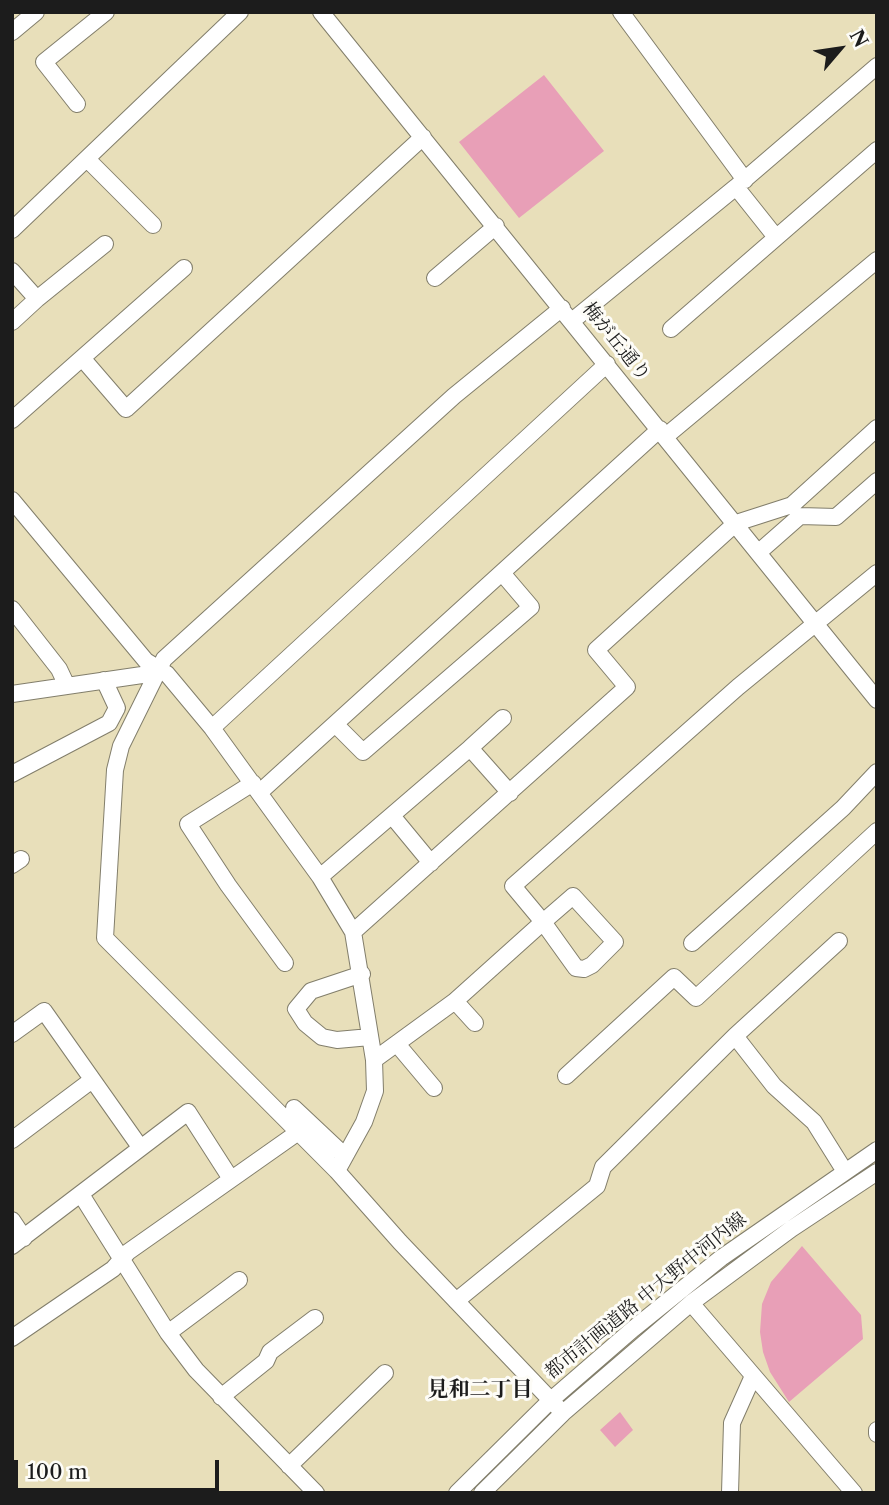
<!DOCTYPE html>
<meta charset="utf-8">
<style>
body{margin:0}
#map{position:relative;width:889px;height:1505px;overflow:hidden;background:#e8dfba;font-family:"Libre Caslon Text",serif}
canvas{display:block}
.frame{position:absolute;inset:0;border:14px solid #1c1c1c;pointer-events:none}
.north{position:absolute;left:805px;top:14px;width:70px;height:70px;-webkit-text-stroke:5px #fdfcf7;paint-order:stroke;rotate:61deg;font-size:19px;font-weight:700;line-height:28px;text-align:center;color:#1c1c1c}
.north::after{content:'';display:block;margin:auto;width:24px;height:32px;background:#1c1c1c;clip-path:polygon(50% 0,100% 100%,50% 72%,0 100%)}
.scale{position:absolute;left:14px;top:1460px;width:205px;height:32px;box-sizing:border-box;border:4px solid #1c1c1c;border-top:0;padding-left:9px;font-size:21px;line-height:24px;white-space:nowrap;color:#1c1c1c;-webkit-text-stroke:5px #fdfcf7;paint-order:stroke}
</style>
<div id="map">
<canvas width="889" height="1505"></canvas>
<div class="frame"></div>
<div class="north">N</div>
<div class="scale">100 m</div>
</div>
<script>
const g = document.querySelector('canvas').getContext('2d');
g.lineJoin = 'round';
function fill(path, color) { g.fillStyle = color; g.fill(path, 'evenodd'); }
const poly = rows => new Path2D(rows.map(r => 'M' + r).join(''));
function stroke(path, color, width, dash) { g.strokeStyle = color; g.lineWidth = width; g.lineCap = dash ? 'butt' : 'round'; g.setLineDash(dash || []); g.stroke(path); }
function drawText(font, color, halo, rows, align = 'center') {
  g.font = font + ' "Libre Caslon Text","Noto Serif JP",serif'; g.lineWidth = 6; g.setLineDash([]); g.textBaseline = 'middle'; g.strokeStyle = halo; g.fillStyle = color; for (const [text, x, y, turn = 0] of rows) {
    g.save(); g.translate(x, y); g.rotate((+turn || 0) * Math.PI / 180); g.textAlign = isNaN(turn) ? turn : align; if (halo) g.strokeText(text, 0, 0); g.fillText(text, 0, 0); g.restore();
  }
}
fill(poly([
 [544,75,604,151,519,218,459,142],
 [802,1246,861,1315,863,1339,789,1402,770,1372,763,1352,760,1332,762,1304,771,1282],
 [620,1412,633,1430,615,1447,600,1430]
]), '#e89fb7');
const minor = poly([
 [321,12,877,700],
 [621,12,745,180],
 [12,32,36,12],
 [77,104,44,62,106,12],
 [87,159,153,225],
 [736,187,775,236],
 [12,230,240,12],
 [12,271,37,299,12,322],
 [435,278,496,226],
 [37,299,105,244],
 [562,308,454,396,164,659,121,746,115,770,105,938,337,1171,400,1242,563,1413],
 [572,321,736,187,877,66],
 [671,329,877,150],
 [82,358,184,268],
 [12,420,82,358,126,409,423,137],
 [666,436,877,260],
 [12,500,146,661,167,674,212,728,320,877,353,932,374,1060,375,1091,364,1122,337,1171],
 [759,552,800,516,836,517,877,481],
 [12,609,59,669,67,686],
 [12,694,142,675,158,668],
 [335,724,363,752,531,607,502,573],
 [212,728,607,364],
 [470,748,503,718],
 [12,774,109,723,117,708,104,680],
 [253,783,188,824,228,885,285,963],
 [260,792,660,429],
 [393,817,431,863],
 [12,865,21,859],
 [320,877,470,748,510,793],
 [573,896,615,942,592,965,584,969,576,968,543,922,573,896],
 [353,932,627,687,596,650,736,523,792,505,877,428],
 [839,941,735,1036,774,1086,814,1122,844,1170],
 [692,943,843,808,877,772],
 [362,974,311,991,296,1009,305,1023,322,1037,337,1040,370,1037],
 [455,1001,475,1023],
 [12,1034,44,1011,140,1147],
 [397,1044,434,1088],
 [374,1060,455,1001,543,922,513,886,738,687,877,573],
 [566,1076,674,977,696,998,877,831],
 [294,1108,344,1155],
 [12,1140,92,1080],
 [82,1196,168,1333,196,1370,316,1493],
 [12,1220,24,1238],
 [12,1246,188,1112,231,1179],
 [456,1301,597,1186,603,1167,735,1036],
 [691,1303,854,1493],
 [168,1333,239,1280],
 [12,1338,113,1269,128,1252,297,1133],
 [221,1397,266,1361,270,1352,315,1318],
 [877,1430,877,1434],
 [289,1466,385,1373],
 [457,1493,551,1400,633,1329,721,1258,877,1150],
 [482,1493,563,1413,691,1303,791,1229,877,1172],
 [730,1493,732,1423,753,1376]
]);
stroke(minor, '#827e6b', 18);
stroke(minor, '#fff', 16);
drawText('19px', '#1c1c1c', '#fdfcf7', [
 ["梅が丘通り",616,342,51],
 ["都市計画道路 中大野中河内線",646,1296,-39]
]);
drawText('bold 21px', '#1c1c1c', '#fdfcf7', [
 ["見和二丁目",480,1390]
]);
</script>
